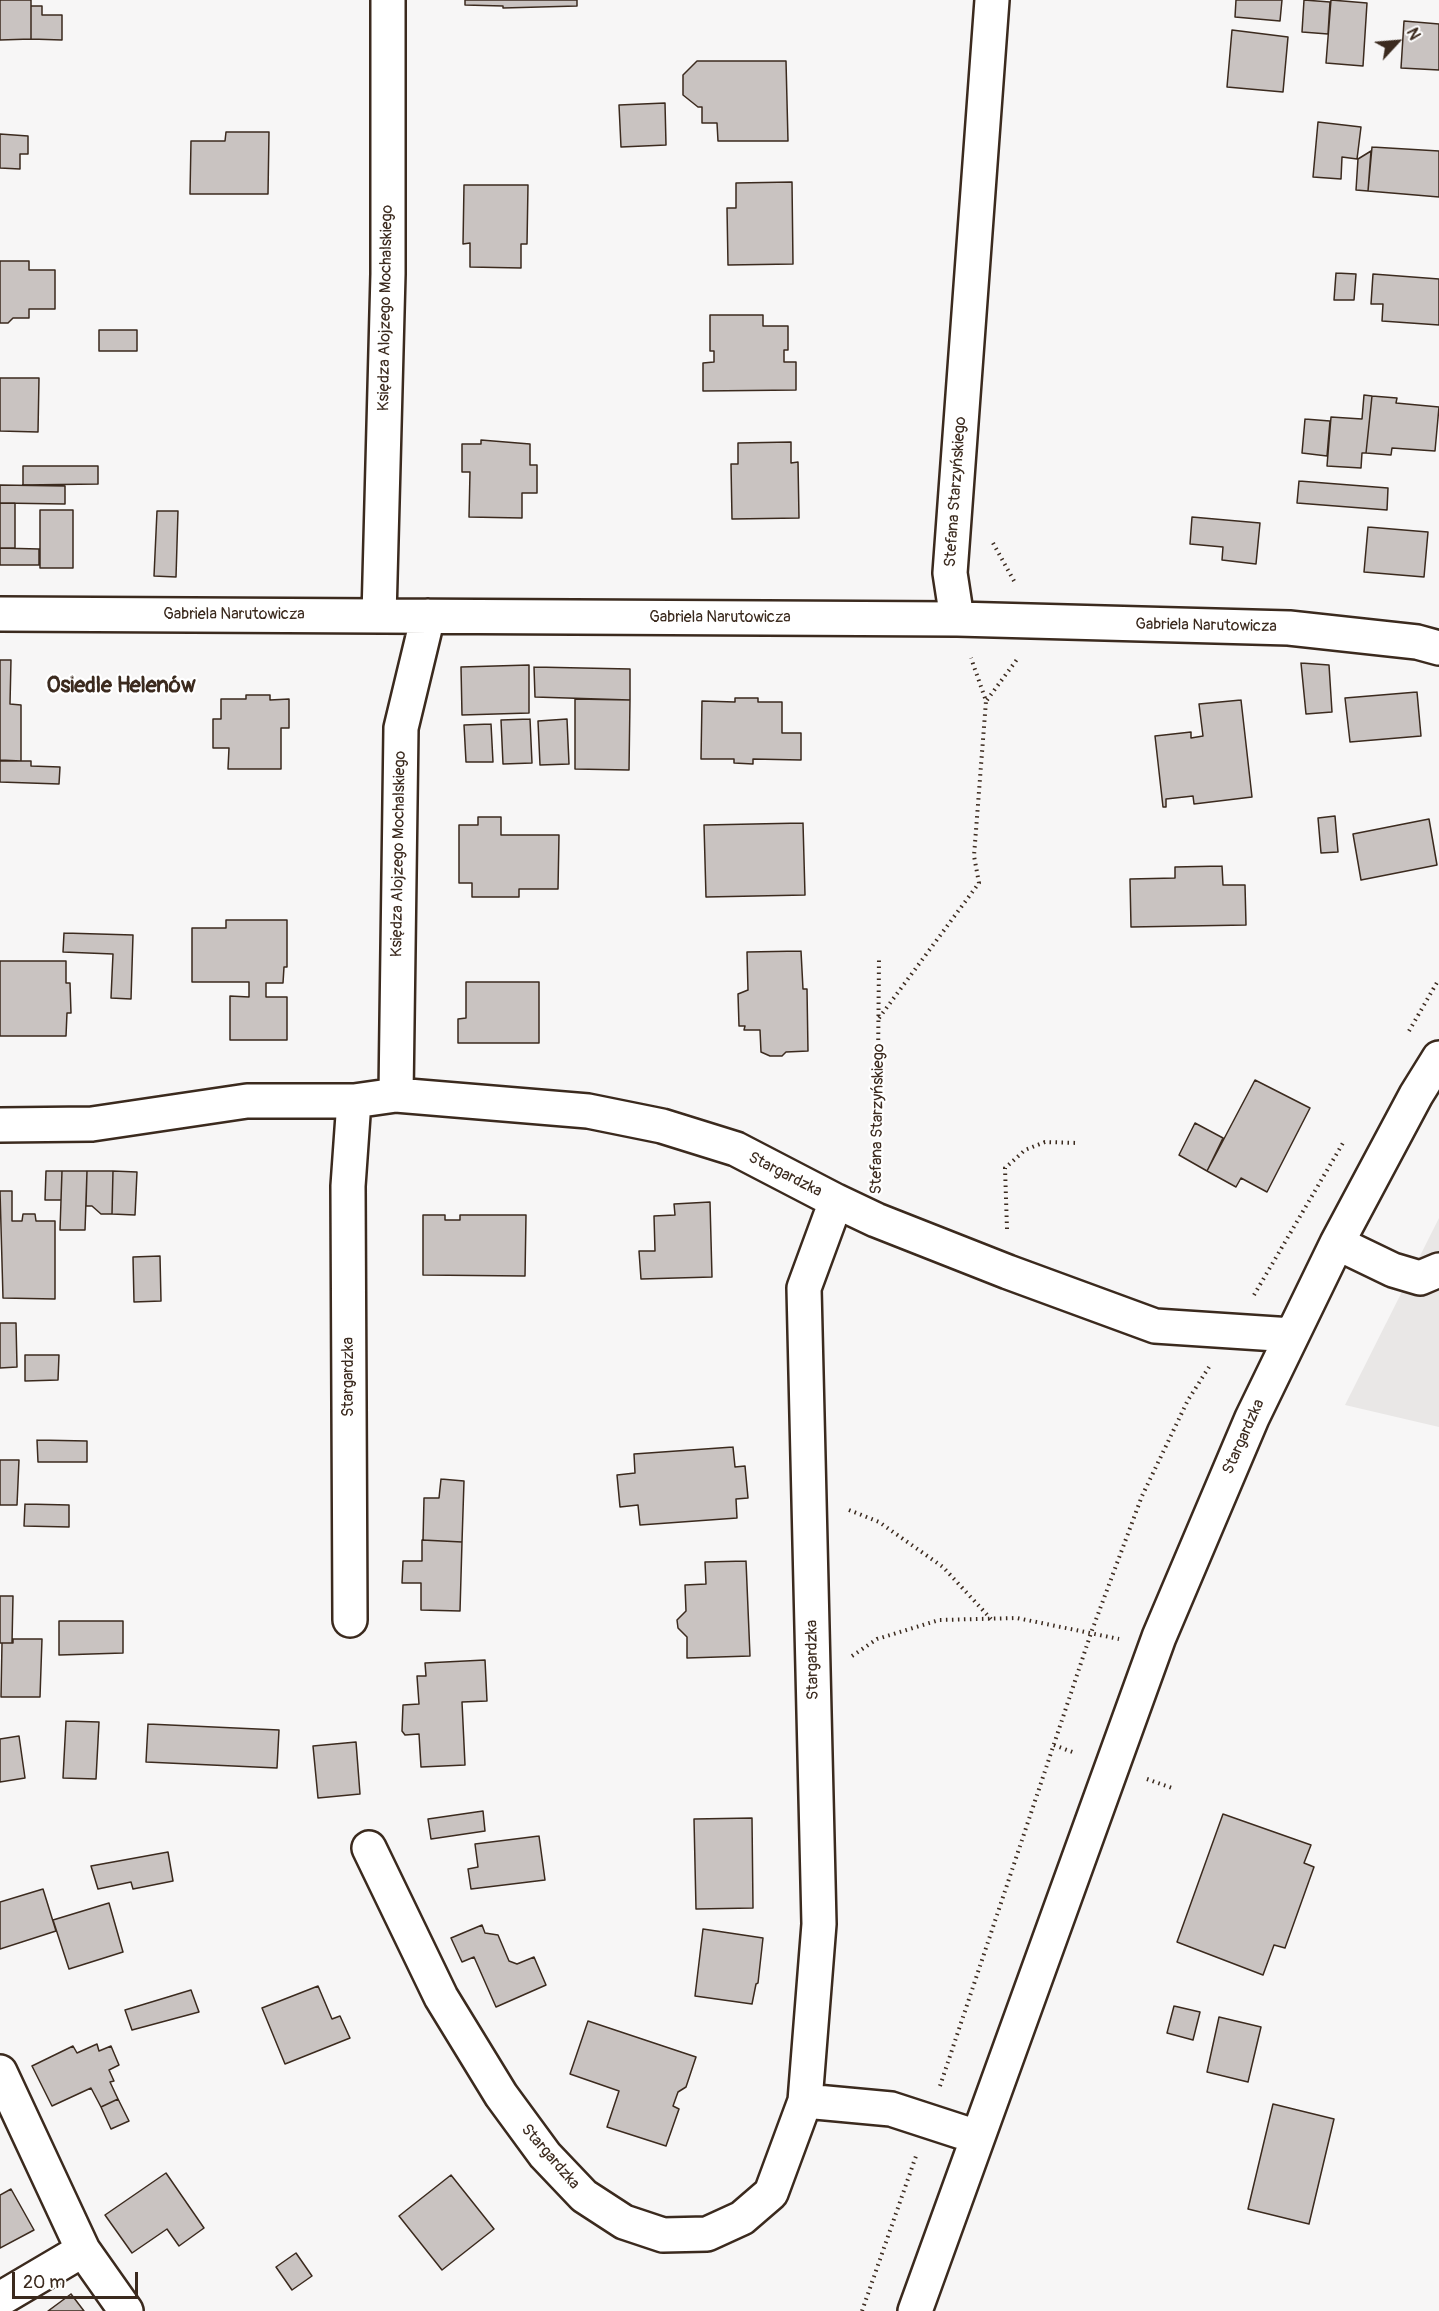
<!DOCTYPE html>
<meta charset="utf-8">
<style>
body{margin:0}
#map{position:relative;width:1439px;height:2311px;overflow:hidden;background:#f7f6f6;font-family:Pangolin,sans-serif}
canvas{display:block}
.north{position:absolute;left:1367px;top:12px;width:60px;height:60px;-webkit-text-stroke:4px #fff;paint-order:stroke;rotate:64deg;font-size:16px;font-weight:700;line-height:24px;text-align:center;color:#3b2a1e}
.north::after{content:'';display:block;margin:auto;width:21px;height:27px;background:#3b2a1e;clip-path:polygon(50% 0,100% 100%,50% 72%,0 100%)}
.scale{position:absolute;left:12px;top:2272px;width:126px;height:27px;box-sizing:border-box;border:3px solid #3b2a1e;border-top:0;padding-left:8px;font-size:18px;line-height:21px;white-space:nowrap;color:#3b2a1e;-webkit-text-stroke:4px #fff;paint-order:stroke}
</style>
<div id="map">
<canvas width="1439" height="2311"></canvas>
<div class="north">N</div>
<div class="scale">20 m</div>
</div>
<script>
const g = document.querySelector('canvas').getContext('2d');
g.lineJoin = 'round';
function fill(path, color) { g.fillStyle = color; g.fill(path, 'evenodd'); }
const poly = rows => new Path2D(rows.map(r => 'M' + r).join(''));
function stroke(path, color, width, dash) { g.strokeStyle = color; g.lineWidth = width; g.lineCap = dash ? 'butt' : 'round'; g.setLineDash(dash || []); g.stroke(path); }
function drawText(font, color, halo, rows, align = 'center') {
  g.font = font + ' Pangolin,sans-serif'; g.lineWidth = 4.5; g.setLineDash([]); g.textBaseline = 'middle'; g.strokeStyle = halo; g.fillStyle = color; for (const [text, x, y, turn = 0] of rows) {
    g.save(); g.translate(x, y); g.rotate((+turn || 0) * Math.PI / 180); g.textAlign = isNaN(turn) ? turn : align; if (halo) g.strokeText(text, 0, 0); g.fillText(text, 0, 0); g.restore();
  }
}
fill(poly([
 [1439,1218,1439,1427,1345,1405]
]), '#e9e7e6');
const building = poly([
 [0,0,31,0,31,39,0,40,0,0],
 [465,0,577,0,577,6,503,8,503,6,465,5,465,0],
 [1236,0,1282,0,1280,21,1235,17,1236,0],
 [1304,0,1330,2,1328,34,1302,32,1304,0],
 [1331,0,1367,3,1363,66,1326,63,1331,0],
 [31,6,42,6,42,15,62,15,62,40,31,39,31,6],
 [1404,21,1439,24,1439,70,1401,68,1404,21],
 [1232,30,1288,37,1283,92,1227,87,1232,30],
 [697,61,786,61,788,141,718,141,717,123,702,123,702,107,698,107,683,95,683,75,697,61],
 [665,103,666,145,621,147,619,105,665,103],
 [1318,122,1361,127,1357,159,1342,157,1341,179,1313,177,1318,122],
 [226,132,269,132,268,194,190,194,191,141,225,141,226,132],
 [0,134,28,136,28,154,20,154,20,169,0,168,0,134],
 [1372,147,1439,151,1439,197,1368,191,1372,147],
 [1371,151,1368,191,1356,190,1358,159,1371,151],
 [792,182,793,264,728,265,727,208,736,208,736,183,792,182],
 [464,185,528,185,527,244,521,244,521,268,470,267,470,243,463,244,464,185],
 [0,261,29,261,29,270,55,270,55,309,29,309,29,318,13,318,8,323,0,323,0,261],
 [1336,273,1356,274,1354,300,1334,300,1336,273],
 [1373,274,1439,279,1439,325,1382,321,1383,304,1371,304,1373,274],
 [710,315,763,315,763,326,788,326,788,350,784,350,784,362,796,362,796,390,703,391,703,363,714,362,714,351,710,351,710,315],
 [99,330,137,330,137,351,99,351,99,330],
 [0,378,39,378,38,432,0,431,0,378],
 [1364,395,1372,396,1366,453,1362,453,1361,468,1327,466,1331,417,1362,419,1364,395],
 [1372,396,1397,398,1396,403,1439,407,1435,451,1392,448,1391,455,1366,453,1372,396],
 [1305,419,1330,421,1327,456,1302,453,1305,419],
 [481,440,530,444,530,465,537,465,537,493,522,493,522,518,469,517,470,472,462,472,462,444,481,444,481,440],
 [791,442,791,463,798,462,799,518,732,519,731,464,738,464,738,443,791,442],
 [23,466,98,466,98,484,23,485,23,466],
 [1299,481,1388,488,1387,510,1297,503,1299,481],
 [0,485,65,486,65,504,0,503,0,485],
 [0,503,15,503,15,548,0,548,0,503],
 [40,510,73,510,73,568,40,568,40,510],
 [157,511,178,511,176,577,154,576,157,511],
 [1192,517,1260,523,1256,564,1222,560,1223,547,1190,544,1192,517],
 [1368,527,1428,532,1424,577,1364,572,1368,527],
 [0,548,39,549,39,565,0,565,0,548],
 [0,660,11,660,10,704,21,705,21,761,0,760,0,660],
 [1301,663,1329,665,1332,712,1306,714,1301,663],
 [529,665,529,713,462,715,461,667,529,665],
 [534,667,630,669,630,700,535,697,534,667],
 [1417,692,1421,736,1350,742,1345,698,1417,692],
 [246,695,270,695,270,700,289,699,289,728,281,728,281,769,228,769,229,748,213,748,213,719,221,719,221,699,246,699,246,695],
 [735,698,758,698,758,702,782,702,782,733,801,733,801,760,753,759,753,764,734,763,734,759,701,759,702,701,735,702,735,698],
 [575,699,630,700,629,770,575,769,575,699],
 [1241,700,1252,797,1194,804,1193,796,1166,799,1166,807,1163,807,1155,736,1191,732,1191,738,1203,736,1199,704,1241,700],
 [530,719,532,763,503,764,501,720,530,719],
 [567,719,569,764,540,765,538,721,567,719],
 [491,724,493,762,466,762,464,725,491,724],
 [0,761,31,761,31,766,60,767,59,784,0,782,0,761],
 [1335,816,1338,852,1321,853,1318,818,1335,816],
 [478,817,501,817,501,835,559,835,558,889,519,889,519,897,472,897,472,883,459,883,459,825,478,825,478,817],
 [1429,819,1437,865,1361,880,1353,834,1429,819],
 [803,823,805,895,706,897,704,825,803,823],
 [1222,866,1223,885,1245,885,1246,925,1131,927,1130,879,1175,878,1175,867,1222,866],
 [226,920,287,920,287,967,284,967,283,983,266,983,266,997,287,997,287,1040,230,1040,230,996,249,997,249,982,192,982,192,928,226,928,226,920],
 [64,933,133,935,131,999,111,998,113,954,63,952,64,933],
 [801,951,803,989,807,989,808,1051,786,1052,782,1056,770,1056,761,1052,760,1030,744,1030,745,1026,739,1026,738,994,748,990,747,952,801,951],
 [0,961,66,961,66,983,70,983,71,1013,67,1013,66,1036,0,1036,0,961],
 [466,982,539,982,539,1043,458,1043,458,1019,466,1018,466,982],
 [1255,1080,1310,1108,1267,1192,1241,1178,1236,1187,1207,1171,1255,1080],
 [1195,1123,1223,1138,1207,1171,1179,1155,1195,1123],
 [46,1171,62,1171,61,1200,45,1200,46,1171],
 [62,1171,87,1171,85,1230,60,1230,62,1171],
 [87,1171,113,1171,112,1214,101,1214,92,1206,86,1206,87,1171],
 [113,1171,137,1172,135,1215,112,1214,113,1171],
 [0,1191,12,1191,12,1221,22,1221,23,1214,35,1214,36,1221,55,1221,55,1299,3,1298,0,1191],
 [710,1202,712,1277,641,1279,639,1251,655,1251,654,1216,675,1215,674,1204,710,1202],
 [423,1215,445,1215,445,1220,460,1220,460,1215,526,1215,525,1276,423,1275,423,1215],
 [160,1256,161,1301,134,1302,133,1257,160,1256],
 [0,1323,16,1323,17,1367,0,1368,0,1323],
 [25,1355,59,1355,58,1380,25,1381,25,1355],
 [37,1440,87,1441,87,1462,38,1462,37,1440],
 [733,1447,735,1467,745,1466,748,1498,736,1499,737,1518,640,1525,638,1505,620,1507,617,1475,635,1473,634,1454,733,1447],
 [0,1460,19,1460,17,1505,0,1505,0,1460],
 [441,1479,464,1481,462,1542,423,1540,424,1498,439,1498,441,1479],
 [25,1504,69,1505,69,1527,24,1526,25,1504],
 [422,1540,462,1542,460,1611,421,1610,421,1583,402,1583,403,1561,422,1561,422,1540],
 [746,1561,750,1656,687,1658,687,1637,678,1628,677,1620,686,1611,685,1585,706,1584,705,1562,746,1561],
 [0,1596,13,1596,12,1643,0,1643,0,1596],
 [59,1621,123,1621,123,1653,59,1655,59,1621],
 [13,1639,42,1639,40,1697,1,1697,2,1643,13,1643,13,1639],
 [485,1660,487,1701,462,1702,465,1765,421,1767,419,1734,405,1735,402,1731,403,1705,419,1704,417,1676,426,1676,425,1663,485,1660],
 [66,1721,99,1722,96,1779,63,1778,66,1721],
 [148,1724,279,1730,277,1768,146,1762,148,1724],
 [19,1736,25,1778,0,1782,0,1739,19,1736],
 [356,1742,360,1794,318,1798,313,1746,356,1742],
 [483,1811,485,1831,431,1839,428,1819,483,1811],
 [1223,1814,1311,1845,1304,1863,1314,1867,1285,1948,1274,1945,1263,1975,1177,1942,1223,1814],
 [752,1818,753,1908,696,1909,694,1819,752,1818],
 [539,1836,545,1880,471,1889,468,1869,478,1867,475,1844,539,1836],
 [168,1852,173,1881,133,1889,131,1882,98,1889,91,1866,168,1852],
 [43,1889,56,1931,0,1949,0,1902,43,1889],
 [109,1903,123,1952,69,1969,53,1920,109,1903],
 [482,1925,485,1933,498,1935,509,1961,517,1964,534,1957,546,1985,496,2007,474,1957,462,1962,451,1938,482,1925],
 [703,1929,763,1938,758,1983,756,1984,752,2004,695,1996,703,1929],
 [318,1986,332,2019,340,2016,350,2038,285,2064,262,2008,318,1986],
 [191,1990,199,2012,132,2030,125,2010,191,1990],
 [1174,2006,1200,2012,1193,2040,1167,2033,1174,2006],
 [1219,2017,1261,2027,1248,2082,1207,2072,1219,2017],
 [588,2021,696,2057,686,2087,678,2092,673,2106,679,2109,666,2146,607,2127,619,2091,570,2074,588,2021],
 [97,2044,99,2051,111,2046,119,2065,109,2070,114,2081,110,2082,118,2099,101,2107,91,2088,52,2106,32,2066,73,2046,77,2053,97,2044],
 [118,2099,129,2121,111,2129,101,2107,118,2099],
 [1273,2104,1334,2119,1309,2224,1248,2209,1273,2104],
 [166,2173,204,2228,179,2246,167,2229,132,2253,105,2215,166,2173],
 [451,2175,494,2229,442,2270,399,2216,451,2175],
 [11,2189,34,2230,0,2248,0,2195,11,2189],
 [296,2253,312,2276,292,2290,276,2267,296,2253],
 [71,2294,84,2311,48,2311,71,2294]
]);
fill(building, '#c9c3c1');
stroke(building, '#3b2a1e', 1.5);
const minor = poly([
 [0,614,957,619,1289,628,1417,642,1439,648],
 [379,616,388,274,388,0],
 [957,619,950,573,992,0],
 [396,1095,401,728,428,616],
 [0,1125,92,1124,247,1101,354,1101],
 [836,1201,876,1220,1008,1272,1155,1326,1292,1335],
 [1337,1243,1393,1270,1420,1278,1439,1270],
 [350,1620,348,1186,354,1101,396,1095,588,1111,662,1126,736,1149,836,1201,804,1288,819,1924,805,2101,771,2193,742,2218,707,2234,663,2235,624,2222,584,2196,545,2155,501,2095,441,1997,369,1848],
 [0,2072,83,2250,126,2311],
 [805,2101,891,2109,977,2137],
 [0,2299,83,2250],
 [915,2311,1159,1637,1252,1418,1337,1243,1416,1095,1439,1058]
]);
stroke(minor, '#3b2a1e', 38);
stroke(poly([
 [993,543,1014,581],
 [987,700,1018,658],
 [879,1018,979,883,974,856,986,701,971,658],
 [1409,1031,1439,979],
 [877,1178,879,957],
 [1007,1229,1005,1168,1025,1150,1045,1142,1078,1143],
 [1254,1295,1343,1143],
 [849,1510,879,1522,943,1567,991,1619],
 [852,1656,877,1639,939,1620,1017,1618,1119,1639],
 [1054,1745,1075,1753],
 [1147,1779,1175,1789],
 [940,2086,1091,1633,1142,1496,1188,1400,1209,1367],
 [862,2311,916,2156]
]), '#3b2a1e', 4, [1.5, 4.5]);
stroke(minor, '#fff', 33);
drawText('16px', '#3b2a1e', '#fff', [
 ["Księdza Alojzego Mochalskiego",386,308,-89],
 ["Stefana Starzyńskiego",956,492,-86],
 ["Gabriela Narutowicza",234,615],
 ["Gabriela Narutowicza",720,618],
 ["Gabriela Narutowicza",1206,626,1],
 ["Księdza Alojzego Mochalskiego",399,854,-89],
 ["Stefana Starzyńskiego",878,1119,-89],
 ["Stargardzka",785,1175,27],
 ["Stargardzka",349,1377,-90],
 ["Stargardzka",1244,1437,-66],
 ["Stargardzka",813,1660,-91],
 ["Stargardzka",550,2157,49]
]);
drawText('bold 22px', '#3b2a1e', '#fff', [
 ["Osiedle Helenów",121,686]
]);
</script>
